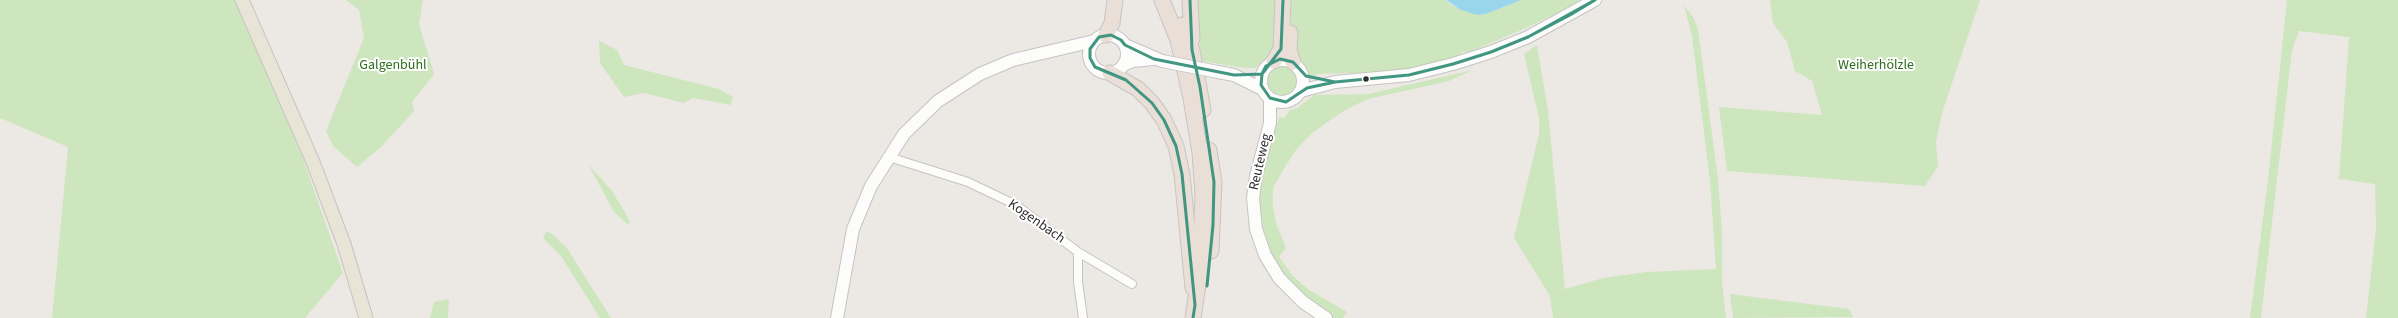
<!DOCTYPE html>
<meta charset="utf-8">
<style>
body{margin:0}
canvas{display:block;background:#ece8e4}
</style>
<canvas width="2398" height="318"></canvas>
<script>
const g = document.querySelector('canvas').getContext('2d');
g.lineJoin = 'round';
function fill(path, color) { g.fillStyle = color; g.fill(path, 'evenodd'); }
const poly = rows => new Path2D(rows.map(r => 'M' + r).join(''));
function stroke(path, color, width, dash) { g.strokeStyle = color; g.lineWidth = width; g.lineCap = dash ? 'butt' : 'round'; g.setLineDash(dash || []); g.stroke(path); }
function drawText(font, color, halo, rows, align = 'center') {
  g.font = font + ' "Source Sans 3",sans-serif'; g.lineWidth = 4; g.setLineDash([]); g.textBaseline = 'middle'; g.strokeStyle = halo; g.fillStyle = color; for (const [text, x, y, turn = 0] of rows) {
    g.save(); g.translate(x, y); g.rotate((+turn || 0) * Math.PI / 180); g.textAlign = isNaN(turn) ? turn : align; if (halo) g.strokeText(text, 0, 0); g.fillText(text, 0, 0); g.restore();
  }
}
fill(poly([
 [0,0,235,0,302,156,343,273,305,318,52,318,68,147,0,118],
 [346,0,423,0,419,24,434,74,412,102,414,111,382,146,357,167,333,146,326,131,364,38,359,10],
 [1196,0,1278,0,1279,37,1271,56,1255,68,1245,68,1201,61],
 [1290,0,1446,0,1451,5,1477,15,1486,14,1521,0,1580,0,1563,10,1524,29,1472,51,1463,52,1455,58,1394,72,1316,74,1316,78,1303,74,1303,87,1298,95,1290,100,1280,102,1265,94,1261,78,1264,70,1270,63,1280,59,1287,60,1291,21],
 [1770,0,1980,0,1942,113,1936,142,1938,166,1925,186,1727,171,1719,107,1822,115,1812,81,1795,71,1787,42,1773,23],
 [2287,0,2398,0,2398,318,2366,318,2376,229,2375,184,2339,179,2349,37,2299,31,2292,50,2261,318,2250,318,2268,180],
 [1684,5,1693,17,1698,29,1718,179,1722,232,1722,282,1726,318,1553,318,1550,296,1514,238,1539,134,1539,118,1524,54,1537,45,1548,110,1565,289,1603,278,1646,272,1716,269,1710,181,1692,36],
 [599,41,617,50,624,65,719,89,733,97,731,105,693,98,684,103,644,93,624,97,600,63],
 [1473,70,1449,81,1368,99,1345,110,1312,133,1296,150,1283,170,1273,188,1273,205,1276,223,1286,248,1279,257,1293,276,1309,290,1347,312,1343,318,1334,318,1300,293,1281,271,1272,257,1261,230,1257,198,1264,162,1279,117,1284,118,1290,110,1297,108,1314,95,1368,94],
 [588,164,612,191,630,221,628,225,614,212],
 [546,232,551,233,567,248,611,318,600,318,561,256,543,238],
 [1730,294,1849,309,1853,317,1733,318],
 [449,299,448,318,430,318,434,302]
]), '#cee6be');
fill(poly([
 [1446,0,1521,0,1486,14,1477,15,1461,10]
]), '#99d6ec');
const street = poly([
 [889,157,968,182,1016,205,1078,252,1132,284],
 [1078,252,1078,282,1083,318]
]);
const secondary = poly([
 '1089 54a19 19 0 1 1 38 0a19 19 0 1 1-38 0Z',
 [1125,45,1162,61],
 '1261 81a21 21 0 1 1 42 0a21 21 0 1 1-42 0Z',
 [1123,65,1133,61,1154,59],
 [1218,72,1234,75,1262,89],
 [1301,91,1335,82,1409,75,1453,64,1491,52,1528,37,1595,0],
 [1270,98,1270,123,1256,176,1253,198,1256,229,1265,255,1279,278,1303,302,1326,318],
 [837,318,853,229,871,186,904,134,938,101,980,74,1013,60,1094,41]
]);
const primary = poly([
 [242,0,313,162,344,244,366,318]
]);
const highway = poly([
 [1162,0,1178,40,1191,98,1200,153,1203,193,1201,264,1193,318],
 [1190,0,1192,39],
 [1182,25,1192,50,1203,110],
 [1290,33,1289,50,1293,62],
 [1106,35,1112,23,1115,0],
 [1274,61,1281,49,1283,0],
 [1110,73,1138,89,1152,103,1164,120,1176,146,1182,174,1193,288],
 [1209,150,1214,182,1211,251]
]);
stroke(street, '#c5c4c5', 10);
stroke(secondary, '#c5c4c5', 14);
stroke(primary, '#c6c5c4', 15);
stroke(highway, '#c6c5c4', 17);
stroke(street, '#fcfcfb', 8);
stroke(secondary, '#fcfcfb', 12);
stroke(primary, '#e8e4d6', 13);
stroke(highway, '#eadfd6', 15);
const secondaryBridge = poly([
 [1162,61,1218,72]
]);
stroke(secondaryBridge, '#c5c4c5', 14, []);
stroke(secondaryBridge, '#fcfcfb', 12);
stroke(poly([
 [1190,0,1192,50,1200,87,1214,182,1213,225,1207,286],
 [1595,0,1570,15,1528,37,1595,0],
 [1491,52,1528,37],
 [1491,52,1528,37],
 [1280,59,1293,62,1306,76,1335,82,1307,88,1286,102,1270,98,1261,85,1262,74,1266,66,1280,59],
 [1453,64,1491,52],
 [1262,74,1281,49,1283,0],
 [1409,75,1453,64],
 [1409,75,1453,64],
 [1335,82,1409,75],
 [1335,82,1409,75],
 [1193,318,1195,305,1182,174,1176,146,1164,120,1152,103,1126,80,1095,67,1090,58,1090,49,1099,37,1111,35,1121,40,1125,45,1154,59,1234,75,1262,74]
]), '#419682', 3);
for (const [x, y, r, color] of [
 [1366,79,3.5,"#2e2e2e"]
]) { const dot = new Path2D(); dot.arc(x, y, r, 0, 2 * Math.PI); g.fillStyle = color; g.fill(dot); stroke(dot, '#fff', 1.5); }
drawText('14px', '#2c6e1b', '#fff', [
 ["Galgenbühl",393,66],
 ["Weiherhölzle",1876,66]
]);
drawText('14px', '#2e2e2e', '#fff', [
 ["Reuteweg",1261,162,-77],
 ["Kogenbach",1036,222,35]
]);
</script>
